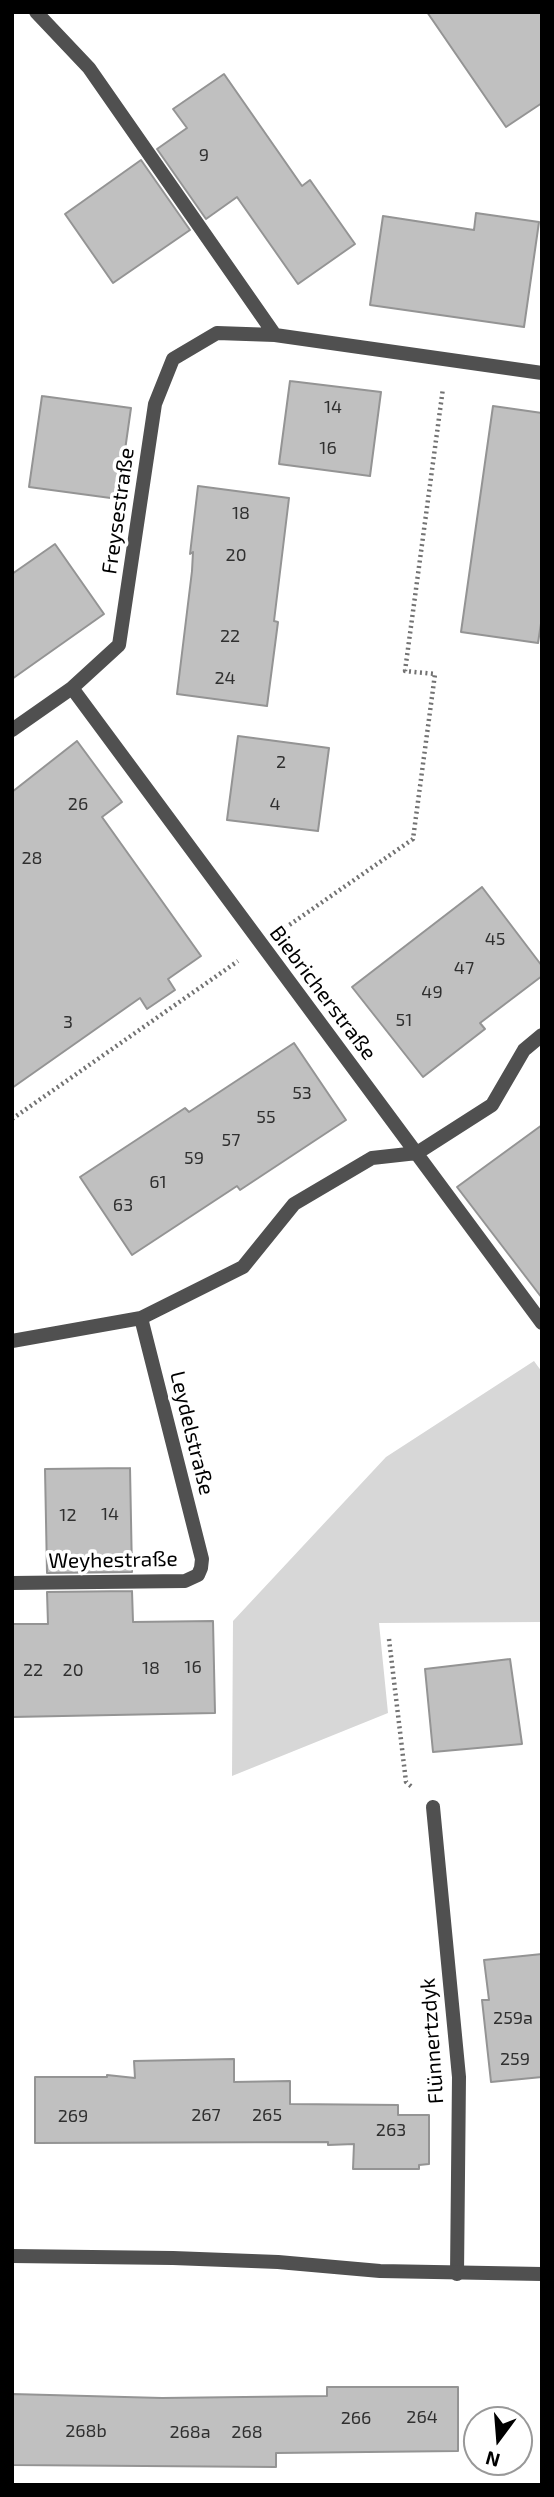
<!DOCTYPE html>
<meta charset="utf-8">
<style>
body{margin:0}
#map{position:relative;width:554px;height:2497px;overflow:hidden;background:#fff;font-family:"Exo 2",sans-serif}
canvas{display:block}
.frame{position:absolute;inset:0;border:14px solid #000;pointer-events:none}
.north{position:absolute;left:463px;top:2406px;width:70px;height:70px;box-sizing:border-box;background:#fff;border:2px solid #999;border-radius:50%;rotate:196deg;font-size:19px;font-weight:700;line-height:28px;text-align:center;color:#000}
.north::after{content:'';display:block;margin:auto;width:24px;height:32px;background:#000;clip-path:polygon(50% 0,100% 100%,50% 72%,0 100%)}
</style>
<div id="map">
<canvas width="554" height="2497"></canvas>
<div class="frame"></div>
<div class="north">N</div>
</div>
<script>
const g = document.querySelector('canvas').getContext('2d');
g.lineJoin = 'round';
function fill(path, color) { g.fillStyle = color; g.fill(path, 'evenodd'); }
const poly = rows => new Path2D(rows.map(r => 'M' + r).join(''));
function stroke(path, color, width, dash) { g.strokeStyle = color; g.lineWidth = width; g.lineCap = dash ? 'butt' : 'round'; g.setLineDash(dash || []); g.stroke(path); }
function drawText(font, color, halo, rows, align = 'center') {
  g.font = font + ' "Exo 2",sans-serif'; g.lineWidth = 7; g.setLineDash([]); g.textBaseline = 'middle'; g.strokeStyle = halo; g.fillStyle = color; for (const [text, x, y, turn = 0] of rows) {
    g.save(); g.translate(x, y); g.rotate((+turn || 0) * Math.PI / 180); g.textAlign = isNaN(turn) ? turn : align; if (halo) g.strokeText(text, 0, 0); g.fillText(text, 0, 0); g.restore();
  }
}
fill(poly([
 [534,1361,542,1372,542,1622,379,1623,388,1713,232,1776,233,1621,386,1457]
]), '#d7d7d7');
const building = poly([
 [427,12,542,12,542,103,506,127,427,12],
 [224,74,302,186,310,180,355,244,298,284,237,197,206,219,157,149,187,128,173,109,224,74],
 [141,160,190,230,113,283,65,214,141,160],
 [476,213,539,222,524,327,370,305,383,216,474,230,476,213],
 [290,381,381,392,370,476,279,464,290,381],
 [42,396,131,408,118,499,29,487,42,396],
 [493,406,542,413,542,617,538,643,461,632,493,406],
 [198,486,289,498,274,621,278,622,267,706,177,694,192,571,193,552,190,554,198,486],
 [55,544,104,614,12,679,12,574,55,544],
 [238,736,329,748,318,831,227,820,238,736],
 [77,741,122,802,102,817,201,956,168,979,175,990,147,1009,140,998,12,1088,12,792,77,741],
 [482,887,542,966,542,976,480,1023,485,1029,423,1077,352,987,482,887],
 [294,1043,346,1120,240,1190,237,1186,132,1255,80,1177,185,1108,189,1112,294,1043],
 [542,1125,542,1298,457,1187,542,1125],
 [130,1468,132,1572,47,1573,45,1469,130,1468],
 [132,1591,133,1622,213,1621,215,1713,12,1717,12,1624,48,1624,47,1592,132,1591],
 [510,1659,522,1744,433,1752,425,1669,510,1659],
 [542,1954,542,2077,491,2082,482,2000,489,2000,484,1960,542,1954],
 [234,2059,234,2082,290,2081,290,2104,398,2105,398,2115,429,2115,429,2164,419,2165,419,2169,353,2169,354,2144,328,2145,328,2142,35,2143,35,2077,107,2077,107,2075,135,2078,134,2061,234,2059],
 [327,2387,458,2387,458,2451,276,2453,276,2467,12,2465,12,2394,162,2398,327,2396,327,2387]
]);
fill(building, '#c0c0c0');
stroke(building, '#949494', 2);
stroke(poly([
 [285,928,413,839,435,674,405,671,443,388],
 [12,1119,238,961],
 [389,1639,406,1782,412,1787]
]), '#727272', 4.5, [2, 3.5]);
stroke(poly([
 [36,12,89,68,275,335],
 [72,688,542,1323],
 [12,730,72,688,119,645,155,404,173,359,217,333,275,335,542,373],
 [12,1341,141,1318,243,1267,294,1204,372,1158,417,1153,492,1105,524,1050,542,1035],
 [12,1583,185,1581,198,1575,201,1568,202,1559,141,1318],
 [433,1807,459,2077,457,2274]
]), '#505050', 14);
stroke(poly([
 [12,2256,173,2258,278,2262,380,2271,542,2274]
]), '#505050', 14);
drawText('18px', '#303030', null, [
 ["9",204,155],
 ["14",333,407],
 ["16",328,448],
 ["18",241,513],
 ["20",236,555],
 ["22",230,636],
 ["24",225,678],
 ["2",281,762],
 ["26",78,804],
 ["4",275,804],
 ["28",32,858],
 ["45",495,939],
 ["47",464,968],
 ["49",432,992],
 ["51",404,1020],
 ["3",68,1022],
 ["53",302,1093],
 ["55",266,1117],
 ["57",231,1140],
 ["59",194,1158],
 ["61",158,1182],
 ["63",123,1205],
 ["14",110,1514],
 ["12",68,1515],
 ["16",193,1667],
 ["18",151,1668],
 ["22",33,1670],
 ["20",73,1670],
 ["259a",513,2018],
 ["259",515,2059],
 ["267",206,2115],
 ["265",267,2115],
 ["269",73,2116],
 ["263",391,2130],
 ["264",422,2417],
 ["266",356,2418],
 ["268b",86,2431],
 ["268a",190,2432],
 ["268",247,2432]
]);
drawText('21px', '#000', '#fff', [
 ["Freysestraße",118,511,-82],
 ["Biebricherstraße",323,993,53],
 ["Leydelstraße",192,1433,76],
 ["Weyhestraße",113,1560,-1],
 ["Flünnertzdyk",432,2041,-94]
]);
</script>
